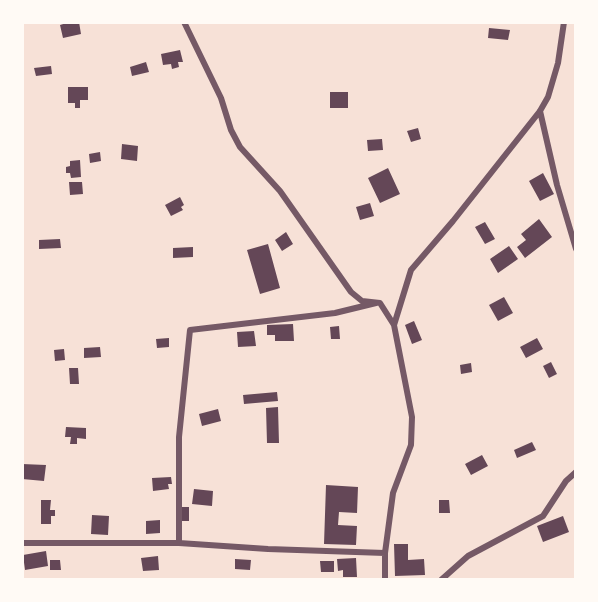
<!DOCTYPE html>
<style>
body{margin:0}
#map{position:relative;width:598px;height:602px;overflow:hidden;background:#f7e1d7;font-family:"Varela Round",sans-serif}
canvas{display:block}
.frame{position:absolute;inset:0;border:24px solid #fffaf5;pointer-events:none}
</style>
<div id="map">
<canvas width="598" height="602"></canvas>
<div class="frame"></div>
</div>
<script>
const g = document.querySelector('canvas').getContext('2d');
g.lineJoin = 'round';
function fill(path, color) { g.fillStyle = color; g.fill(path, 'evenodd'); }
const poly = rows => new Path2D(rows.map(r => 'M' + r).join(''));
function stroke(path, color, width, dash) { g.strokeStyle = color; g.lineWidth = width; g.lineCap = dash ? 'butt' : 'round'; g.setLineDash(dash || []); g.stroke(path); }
fill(poly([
 [70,22,79,22,81,34,63,38,60,25],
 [489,28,510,30,508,40,488,38],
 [180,50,183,62,178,62,179,67,172,69,171,64,163,65,161,54],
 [146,62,149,72,132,76,130,67],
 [51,66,52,74,36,76,34,68],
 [68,87,88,87,88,100,80,100,80,108,75,108,75,103,68,103],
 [330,92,348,92,348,108,330,108],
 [418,128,421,139,411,142,407,131],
 [382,139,383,150,368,151,367,140],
 [122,144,138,146,137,161,121,159],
 [100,152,101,161,90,163,89,154],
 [80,160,81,177,71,178,70,173,66,173,66,167,70,166,70,161],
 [388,168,400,194,380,203,368,178],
 [543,173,554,194,540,201,529,181],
 [69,182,82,182,83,194,70,195],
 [180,197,184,205,181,207,183,210,171,216,165,205],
 [370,203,374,216,360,220,356,207],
 [539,219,552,237,525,258,517,247,526,240,521,234],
 [485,222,495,239,485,244,475,227],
 [286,232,293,244,282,251,275,240],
 [60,239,61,248,39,249,39,240],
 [268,244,280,288,260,294,247,250],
 [509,246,518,259,498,273,490,259],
 [193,247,193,257,173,258,173,248],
 [504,297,513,313,498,321,489,305],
 [414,321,422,340,412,344,405,325],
 [293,324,294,341,275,341,275,335,267,335,267,325],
 [339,326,340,339,331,339,330,327],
 [254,331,256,346,238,347,237,332],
 [169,338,169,347,157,348,156,339],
 [537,338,543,349,526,358,520,347],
 [100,347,101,357,84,358,84,348],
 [64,349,65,360,55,361,54,350],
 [551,362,557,374,549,378,543,366],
 [471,363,472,372,461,374,460,365],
 [69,368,78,368,79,384,70,384],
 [277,392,278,401,244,404,243,395],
 [278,407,279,443,267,443,266,408],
 [218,409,221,421,202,426,199,414],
 [66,427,86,428,86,439,77,438,77,444,70,444,71,437,65,437],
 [532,442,536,450,517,458,514,450],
 [482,455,488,466,471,475,465,464],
 [22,464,46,465,44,481,22,479],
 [171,477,172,484,168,484,169,489,153,491,152,478],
 [326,485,358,487,357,513,339,512,338,525,357,526,356,545,324,544],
 [194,489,213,491,212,506,192,504],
 [41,500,51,500,50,510,55,510,55,516,51,516,51,524,41,524],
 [439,500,449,500,450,513,439,513],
 [180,507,189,507,189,521,179,521],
 [92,515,109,516,108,535,91,534],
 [563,516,569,532,543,542,537,526],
 [160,520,160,533,146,534,146,521],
 [394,544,408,544,408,560,424,559,425,575,395,576],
 [46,551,48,566,25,570,23,555],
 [158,556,159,570,143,571,141,558],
 [356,558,357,577,343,577,343,570,338,571,337,559],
 [235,559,251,560,250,570,235,569],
 [50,560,60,560,61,570,50,570],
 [320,561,334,561,334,572,321,572]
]), '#644757');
stroke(poly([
 [184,22,221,98,231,130,240,147,280,191,351,292,362,301,380,303,394,325],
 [540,111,557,185,576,249],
 [22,543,179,543,268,549,385,553],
 [179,543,179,437,190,330,335,313,376,303],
 [385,580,385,553,393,493,411,445,412,417,394,325,411,270,453,221,540,111,548,97,558,63,564,22],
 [441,580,468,556,543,516,566,481,576,472]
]), '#755966', 6);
</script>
